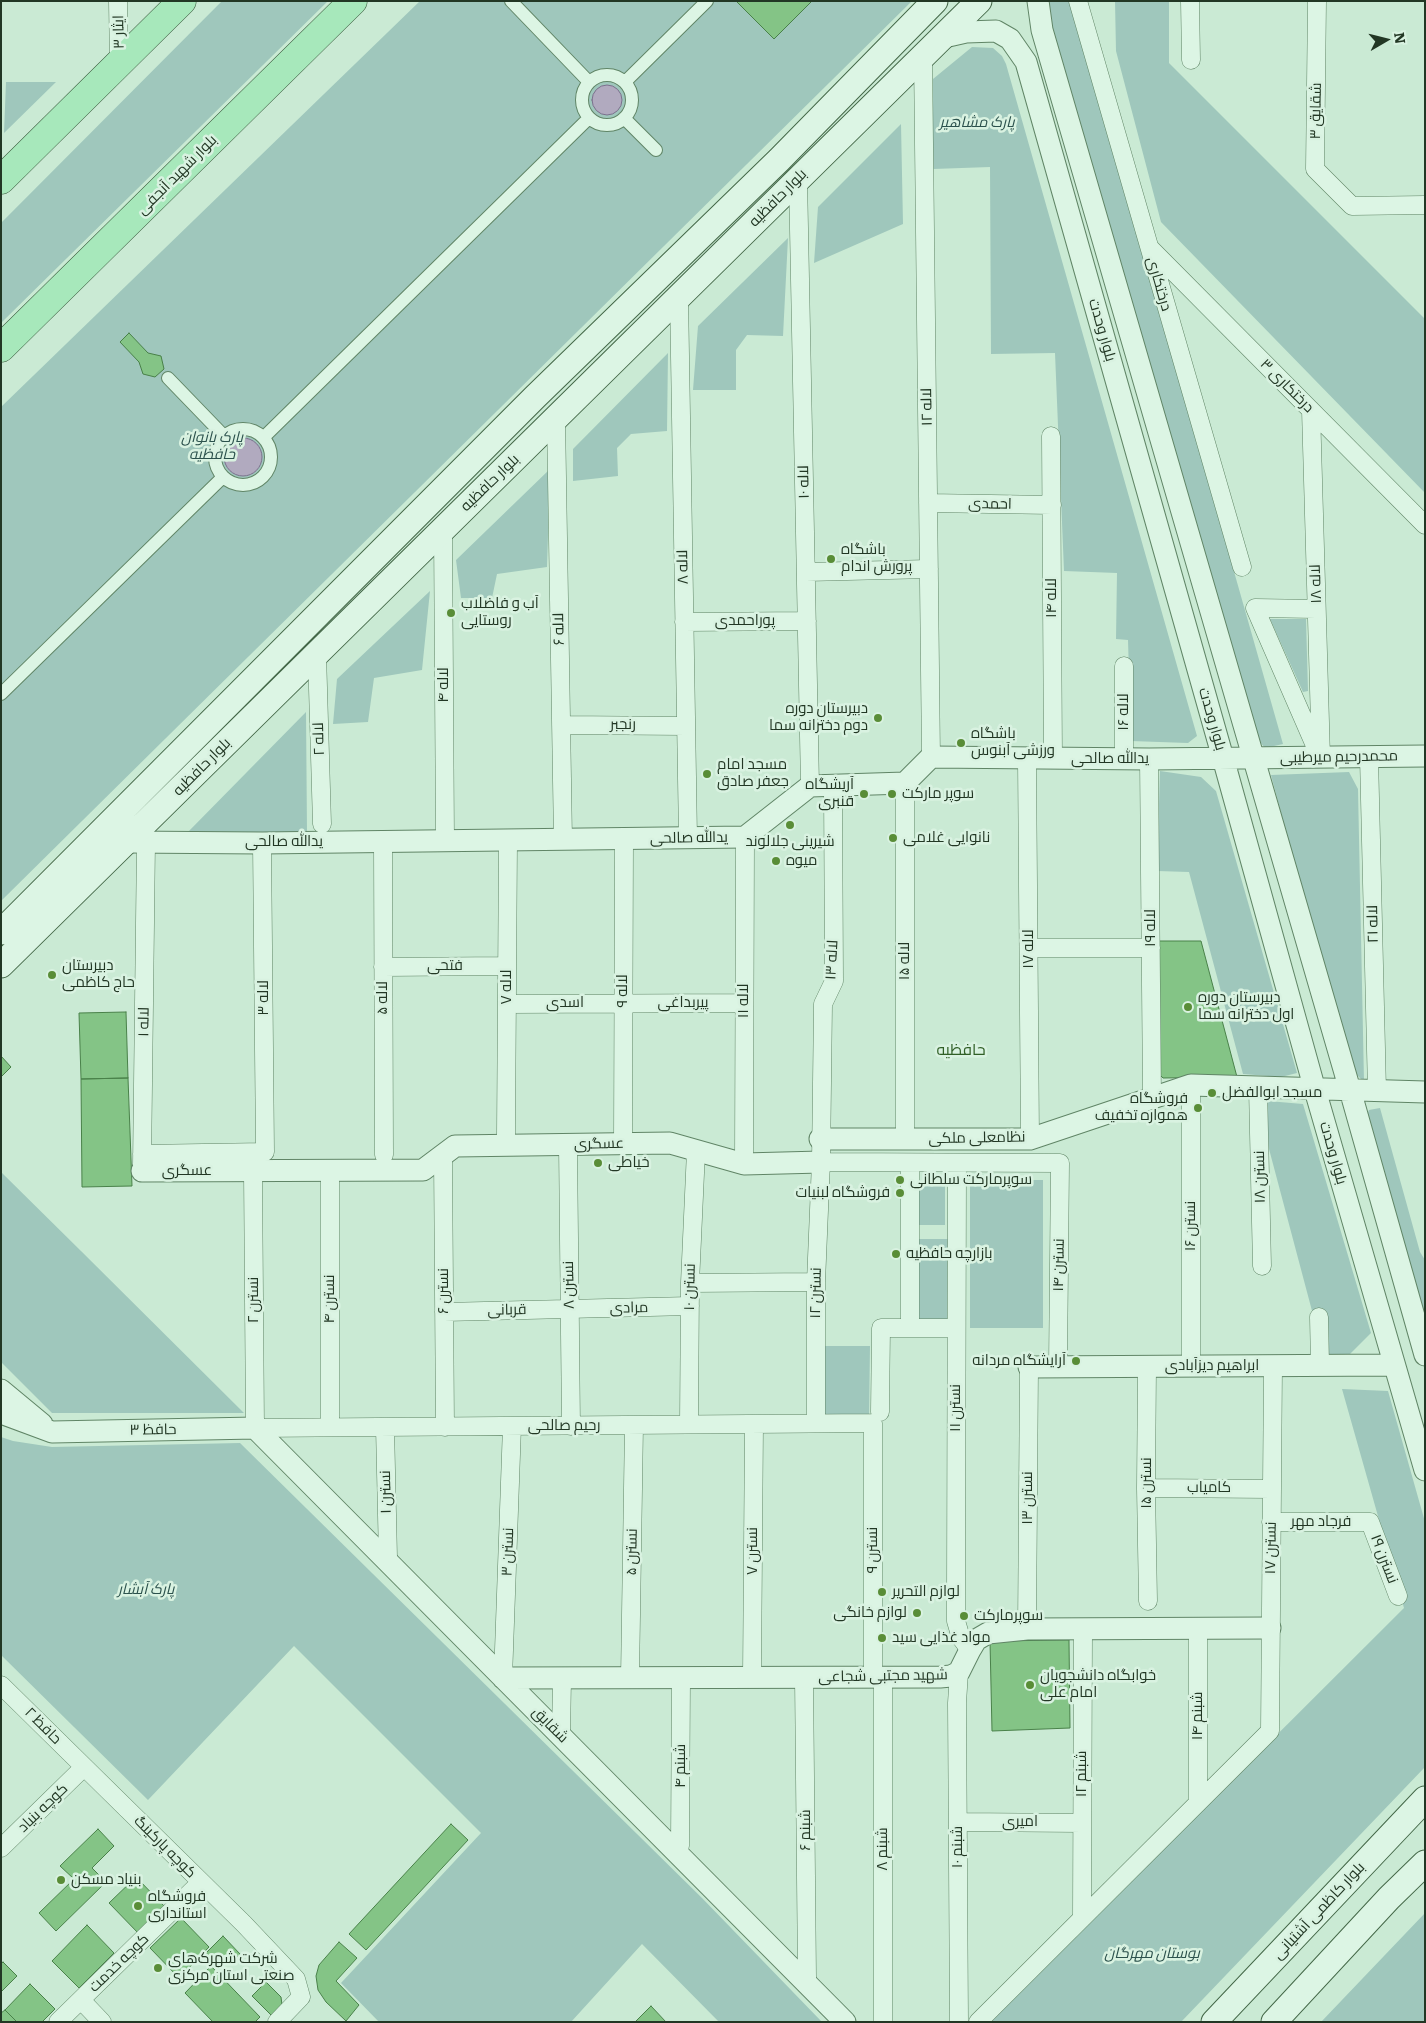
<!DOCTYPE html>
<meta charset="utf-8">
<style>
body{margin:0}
#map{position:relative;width:1426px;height:2023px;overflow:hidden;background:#caead4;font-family:Literata,serif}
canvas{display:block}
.frame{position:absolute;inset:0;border:2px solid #223724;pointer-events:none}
.north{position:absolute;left:1361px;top:15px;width:50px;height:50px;-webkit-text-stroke:4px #d9f2e1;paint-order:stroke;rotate:82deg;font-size:14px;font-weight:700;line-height:20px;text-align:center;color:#223724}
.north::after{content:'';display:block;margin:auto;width:18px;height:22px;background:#223724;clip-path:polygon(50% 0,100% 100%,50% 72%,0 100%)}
</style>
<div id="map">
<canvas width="1426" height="2023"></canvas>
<div class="frame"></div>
<div class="north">N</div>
</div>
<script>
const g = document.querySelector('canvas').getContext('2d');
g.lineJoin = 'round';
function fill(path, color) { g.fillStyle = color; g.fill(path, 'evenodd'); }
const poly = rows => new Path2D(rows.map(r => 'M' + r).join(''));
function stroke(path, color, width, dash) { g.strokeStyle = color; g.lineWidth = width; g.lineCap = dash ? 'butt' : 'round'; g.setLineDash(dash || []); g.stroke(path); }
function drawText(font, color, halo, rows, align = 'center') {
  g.font = font + ' Literata,Cairo,serif'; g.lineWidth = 5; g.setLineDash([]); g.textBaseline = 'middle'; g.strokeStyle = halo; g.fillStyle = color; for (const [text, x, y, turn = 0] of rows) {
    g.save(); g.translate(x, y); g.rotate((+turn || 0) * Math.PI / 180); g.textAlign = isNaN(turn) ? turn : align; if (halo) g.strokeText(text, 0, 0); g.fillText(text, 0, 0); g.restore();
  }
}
fill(poly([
 [222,1,328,1,1,323,1,223],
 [420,1,912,1,1,901,1,407],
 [1045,1,1071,1,1075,12,1283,744,1265,748,1253,734],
 [1115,1,1169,1,1169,63,1425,319,1425,493,1161,222,1116,51],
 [972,47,993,48,1002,56,1006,64,1197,736,1188,743,1131,741,1128,640,1116,639,1117,573,1064,571,1055,353,991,354,990,167,933,169,933,79],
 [6,82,56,82,4,133],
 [901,124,903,224,814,263,818,207],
 [788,238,783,336,747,335,736,350,736,390,693,390,698,326],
 [668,353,667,431,631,434,617,448,618,476,573,481,573,449],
 [550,469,547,567,497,574,492,598,461,598,456,560],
 [430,591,422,670,374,678,368,722,333,724,337,679],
 [1270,619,1306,619,1308,691,1303,692],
 [306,712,307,832,187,833],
 [1160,771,1201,777,1216,791,1297,1073,1281,1077,1243,1074,1189,872,1157,871],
 [1349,772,1358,789,1364,1082,1347,1065,1271,775],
 [1256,1100,1303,1104,1371,1333,1348,1356,1324,1356],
 [1380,1108,1420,1252,1425,1260,1425,1330,1364,1121,1369,1110],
 [1,1172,81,1251,244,1413,52,1413,1,1362],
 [970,1180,1043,1180,1043,1328,970,1328],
 [918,1185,945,1185,945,1225,917,1225],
 [917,1239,950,1239,949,1320,916,1320],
 [822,1346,870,1346,869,1420,821,1420],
 [1342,1389,1388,1391,1425,1522,1425,1767,1181,2022,989,2022,1404,1608],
 [1,1437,13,1441,52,1447,240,1443,702,1898,822,2022,719,2022,642,1944,571,2022,379,2022,341,1983,481,1833,294,1646,148,1800,1,1655],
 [1425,1913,1425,2022,1321,2022]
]), '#9fc7bc');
const water = poly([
 '592 100a15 15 0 1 1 30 0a15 15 0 1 1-30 0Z',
 '224 457a19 19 0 1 1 38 0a19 19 0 1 1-38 0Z'
]);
fill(water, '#b1aabf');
stroke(water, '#7b718d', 1);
const building = poly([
 [736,1,812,1,774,39,736,1],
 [129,333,148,353,161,356,164,369,155,377,143,374,139,362,120,342,129,333],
 [1156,941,1201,941,1237,1077,1163,1078,1158,1073,1156,941],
 [126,1012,128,1078,81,1079,79,1013,126,1012],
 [1,1056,11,1067,1,1077,1,1056],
 [128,1078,132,1186,82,1187,81,1079,128,1078],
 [1069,1640,1070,1728,992,1731,990,1641,1069,1640],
 [451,1824,468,1840,366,1950,349,1934,451,1824],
 [98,1829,114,1846,92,1868,106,1882,56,1931,39,1913,74,1879,60,1866,98,1829],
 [136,1877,167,1909,140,1935,109,1903,136,1877],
 [181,1918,209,1947,179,1978,150,1948,181,1918],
 [87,1925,114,1953,79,1988,52,1961,87,1925],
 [223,1936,240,1954,234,1960,229,1955,219,1965,206,1953,223,1936],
 [339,1942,357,1958,336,1981,359,2005,346,2021,326,2002,318,1990,316,1976,319,1965,339,1942],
 [3,1962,17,1976,1,1992,1,1964,3,1962],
 [211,1966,260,2017,255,2022,213,2022,185,1993,211,1966],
 [266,1982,281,1997,282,2005,272,2016,252,1996,266,1982],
 [30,1984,55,2009,42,2022,17,2022,5,2010,30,1984],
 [651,2006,666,2022,635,2022,651,2006],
 [5,2010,17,2022,1,2022,1,2013,5,2010]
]);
fill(building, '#84c486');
stroke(building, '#498149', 1);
const pedestrian = poly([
 [511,1,589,82],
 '582 100a25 25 0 1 1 50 0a25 25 0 1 1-50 0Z',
 [625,82,707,1],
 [624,118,656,150],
 [168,378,224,436],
 '215 457a28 28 0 1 1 56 0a28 28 0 1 1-56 0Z',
 [264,437,589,118],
 [1,694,223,477]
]);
const minor = poly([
 [118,1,119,63],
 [1078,1,1242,567],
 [1190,1,1191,60],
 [1317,1,1315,169,1352,206,1425,205],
 [923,56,931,757],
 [798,178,810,786],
 [1150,248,1425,525],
 [679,296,688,838],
 [1311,410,1321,758],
 [556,418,563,840],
 [1051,436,1053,759],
 [928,503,1052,505],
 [443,528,445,841],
 [806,572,929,569],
 [684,622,807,621],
 [317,654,322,824],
 [561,725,686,726],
 [1316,748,1255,608,1316,609],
 [1369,757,1377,1091],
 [1027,759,1030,1139],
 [1124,759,1124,666],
 [1149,759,1152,1097],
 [905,783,905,1139],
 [383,842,384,1155],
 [1029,948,1151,948],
 [383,967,507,966],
 [507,1004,744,1003],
 [1191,1085,1191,1366],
 [1258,1088,1262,1266],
 [506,1135,508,840],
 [623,1144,624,839],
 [568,1145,571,1426],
 [142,1154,265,1152,262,843],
 [443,1156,445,1427],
 [821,1162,1060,1163,1058,1367],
 [910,1163,910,1328],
 [957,1163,956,1598,956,1621,961,1638,970,1650],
 [744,1164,745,837],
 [142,1165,146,842],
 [330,1170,330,1427],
 [253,1171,255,1428,873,1423,873,1677],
 [690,1283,816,1282],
 [444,1312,690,1306],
 [1319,1317,1320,1365],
 [1147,1366,1146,1488,1148,1601],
 [880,1412,881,1328,956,1328],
 [816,1423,816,1282,821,1162,823,1004,834,981,833,785],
 [689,1424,690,1283,696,1151],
 [385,1427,388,1558],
 [1146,1488,1272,1489],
 [1271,1522,1370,1522,1398,1596],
 [1027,1629,1029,1367],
 [959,1672,957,1703,959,2022],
 [752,1677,754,1424],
 [503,1678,512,1426],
 [630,1678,634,1425],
 [1,1685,244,1924,296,1979,301,1997,277,2022],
 [561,1737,562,1678],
 [1198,1803,1198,1628],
 [958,1822,1082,1823],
 [1,1848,84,1767],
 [675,1851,680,1846,681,1678],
 [1082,1918,1083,1629],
 [803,1980,807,1978,804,1677],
 [81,2000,102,2022],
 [58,2022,201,1882],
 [883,2022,883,1677],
 [978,2022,1270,1731,1273,1366]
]);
const tertiary = poly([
 [1038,1,1042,30,1350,1090,1425,1355],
 [944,37,966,32,996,31,1010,39,1026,62,1223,758,1315,1090,1425,1470],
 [126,842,262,843,745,837,810,786,905,783,931,757,1149,759,1425,756],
 [820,1139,1030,1139,1191,1085,1425,1092],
 [142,1171,423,1170,455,1146,670,1143,744,1164,821,1162],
 [1029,1367,1394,1365],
 [1,1390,42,1424],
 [1,1413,52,1432,255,1428,845,2022],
 [503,1678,940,1677,951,1676,959,1672,970,1650,976,1640,988,1633,1027,1629,1270,1628]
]);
const secondary = poly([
 [1,932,535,397,779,160,935,1],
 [1,965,979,1],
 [1214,2022,1425,1799],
 [1274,2022,1389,1898,1425,1863]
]);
const primary = poly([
 [1,180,182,1],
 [1,348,353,1]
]);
stroke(pedestrian, '#608566', 14);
stroke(minor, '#608566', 19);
stroke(tertiary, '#608566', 23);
stroke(secondary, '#436747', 27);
stroke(primary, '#345336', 29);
stroke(pedestrian, '#dcf5e4', 12);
stroke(minor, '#dcf5e4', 18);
stroke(tertiary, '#dcf5e4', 21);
stroke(secondary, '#dcf5e4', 25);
stroke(primary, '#a7e8bb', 28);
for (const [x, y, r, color] of [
 [831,559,5,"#598d37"],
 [451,613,5,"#598d37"],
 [878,718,5,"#598d37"],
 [961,743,5,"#598d37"],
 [707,774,5,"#598d37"],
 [864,794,5,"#598d37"],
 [892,794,5,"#598d37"],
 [790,825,5,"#598d37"],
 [893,838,5,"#598d37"],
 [776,861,5,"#598d37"],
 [52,975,5,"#598d37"],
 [1188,1007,5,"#598d37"],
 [1212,1093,5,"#598d37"],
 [1198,1108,5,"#598d37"],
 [598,1163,5,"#598d37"],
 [900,1180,5,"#598d37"],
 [900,1193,5,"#598d37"],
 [896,1254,5,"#598d37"],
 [1076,1361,5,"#598d37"],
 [882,1592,5,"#598d37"],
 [917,1613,5,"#598d37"],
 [964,1616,5,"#598d37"],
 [882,1638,5,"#598d37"],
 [1030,1685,5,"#598d37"],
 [61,1880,5,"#598d37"],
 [138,1906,5,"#598d37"],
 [158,1968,5,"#598d37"]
]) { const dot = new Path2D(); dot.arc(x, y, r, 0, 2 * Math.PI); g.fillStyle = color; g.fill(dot); stroke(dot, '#d9f2e1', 2); }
drawText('15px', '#223724', '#d9f2e1', [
 ["ایثار ۳",119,32,-91],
 ["شقایق ۳",1316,111,-89],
 ["بلوار شهید آنجفی",177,175,-45],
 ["بلوار حافظیه",778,198,-45],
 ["درختکاری",1159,284,74],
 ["بلوار وحدت",1102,330,74],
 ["درختکاری ۳",1287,386,45],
 ["لاله ۱۲",927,407,-91],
 ["لاله ۱۰",804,482,-91],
 ["بلوار حافظیه",490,483,-44],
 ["احمدی",990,504,1],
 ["لاله ۸",683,567,-91],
 ["لاله ۱۸",1316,584,-92],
 ["لاله ۱۴",1052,598,-90],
 ["پوراحمدی",745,621],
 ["لاله ۶",559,629,-91],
 ["لاله ۴",444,685,-90],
 ["لاله ۱۶",1124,712,-90],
 ["بلوار وحدت",1212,719,74],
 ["رنجبر",623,725],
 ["لاله ۲",319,739,-92],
 ["محمدرحیم میرطیبی",1339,757,-1],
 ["یدالله صالحی",1110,759],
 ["بلوار حافظیه",202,767,-45],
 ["یدالله صالحی",689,838,-1],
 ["یدالله صالحی",284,842],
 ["لاله ۲۱",1373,924,-91],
 ["لاله ۱۹",1151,928,-90],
 ["لاله ۱۷",1029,949,-90],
 ["لاله ۱۳",832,960,-87],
 ["لاله ۱۵",905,961,-90],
 ["فتحی",445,966],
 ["لاله ۷",507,987,-90],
 ["لاله ۹",623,991,-90],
 ["لاله ۳",264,998,-90],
 ["لاله ۵",383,998,-90],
 ["لاله ۱۱",744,1001,-90],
 ["اسدی",565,1003],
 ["پیربداغی",683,1003],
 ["لاله ۱",144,1022,-89],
 ["نظامعلی ملکی",977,1138,-1],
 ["عسگری",599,1144,-1],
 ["بلوار وحدت",1333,1153,74],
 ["عسگری",187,1171],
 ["نسترن ۱۸",1260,1177,-91],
 ["نسترن ۱۶",1191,1226,-90],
 ["نسترن ۱۴",1059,1265,-89],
 ["نسترن ۸",569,1285,-91],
 ["نسترن ۱۰",690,1287,-89],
 ["نسترن ۶",444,1291,-90],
 ["نسترن ۱۲",816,1293,-89],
 ["نسترن ۴",330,1299,-90],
 ["نسترن ۲",254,1300,-90],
 ["مرادی",629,1308,-1],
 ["قربانی",507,1310,-1],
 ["ابراهیم دیزآبادی",1212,1366],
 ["نسترن ۱۱",956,1408,-90],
 ["رحیم صالحی",564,1426],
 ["حافظ ۳",153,1430,-1],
 ["نسترن ۱۵",1147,1483,-90],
 ["کامیاب",1209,1488],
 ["نسترن ۱",386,1492,-91],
 ["نسترن ۱۳",1028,1498,-90],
 ["فرجاد مهر",1321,1522],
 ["نسترن ۱۷",1271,1548,-89],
 ["نسترن ۹",873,1550,-90],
 ["نسترن ۷",753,1551,-90],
 ["نسترن ۳",508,1552,-88],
 ["نسترن ۵",632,1552,-89],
 ["نسترن ۱۹",1384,1559,69],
 ["شهید مجتبی شجاعی",883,1676,-1],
 ["شبنم ۱۴",1198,1716,-90],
 ["شقایق",550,1725,45],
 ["حافظ ۲",43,1726,45],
 ["شبنم ۴",681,1766,-90],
 ["شبنم ۱۲",1082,1774,-90],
 ["کوچه بنیاد",43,1808,-44],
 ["امیری",1020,1822],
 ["شبنم ۶",806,1830,-90],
 ["کوچه پارکینگ",165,1847,45],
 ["شبنم ۱۰",958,1847,-90],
 ["شبنم ۸",883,1849,-90],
 ["بلوار کاظمی آشتیانی",1319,1911,-47],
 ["کوچه خدمت",119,1963,-44]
]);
drawText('italic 15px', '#2b514c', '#d9f2e1', [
 ["پارک مشاهیر",977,123],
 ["پارک بانوان",212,438],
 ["حافظیه",212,455],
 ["پارک آبشار",146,1590],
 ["بوستان مهرگان",1152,1954]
]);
drawText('15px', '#223724', '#d9f2e1', [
 ["باشگاه",841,550],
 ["پرورش اندام",841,567],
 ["آب و فاضلاب",461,604],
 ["روستایی",461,621],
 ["دبیرستان دوره",868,709,"right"],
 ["دوم دخترانه سما",868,726,"right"],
 ["باشگاه",971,734],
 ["ورزشی آبنوس",971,751],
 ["مسجد امام",717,765],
 ["جعفر صادق",717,782],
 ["آریشگاه",854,785,"right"],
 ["قنبری",854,802,"right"],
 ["سوپر مارکت",902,794],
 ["نانوایی غلامی",903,838],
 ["شیرینی جلالوند",790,842,"center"],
 ["میوه",786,861],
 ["دبیرستان",62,966],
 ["حاج کاظمی",62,983],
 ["دبیرستان دوره",1198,998],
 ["اول دخترانه سما",1198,1015],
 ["مسجد ابوالفضل",1222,1093],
 ["فروشگاه",1188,1099,"right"],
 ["همواره تخفیف",1188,1116,"right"],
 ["خیاطی",608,1163],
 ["سوپرمارکت سلطانی",910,1180],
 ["فروشگاه لبنیات",890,1193,"right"],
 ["بازارچه حافظیه",906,1254],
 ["آرایشگاه مردانه",1066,1361,"right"],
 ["لوازم التحریر",892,1592],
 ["لوازم خانگی",907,1613,"right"],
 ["سوپرمارکت",974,1616],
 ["مواد غذایی سید",892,1638],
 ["خوابگاه دانشجویان",1040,1676],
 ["امام علی",1040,1693],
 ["بنیاد مسکن",71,1880],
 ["فروشگاه",148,1897],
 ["استانداری",148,1914],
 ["شرکت شهرک‌های",168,1959],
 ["صنعتی استان مرکزی",168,1976]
], 'left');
drawText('16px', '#305f26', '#d9f2e1', [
 ["حافظیه",961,1050]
]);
</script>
